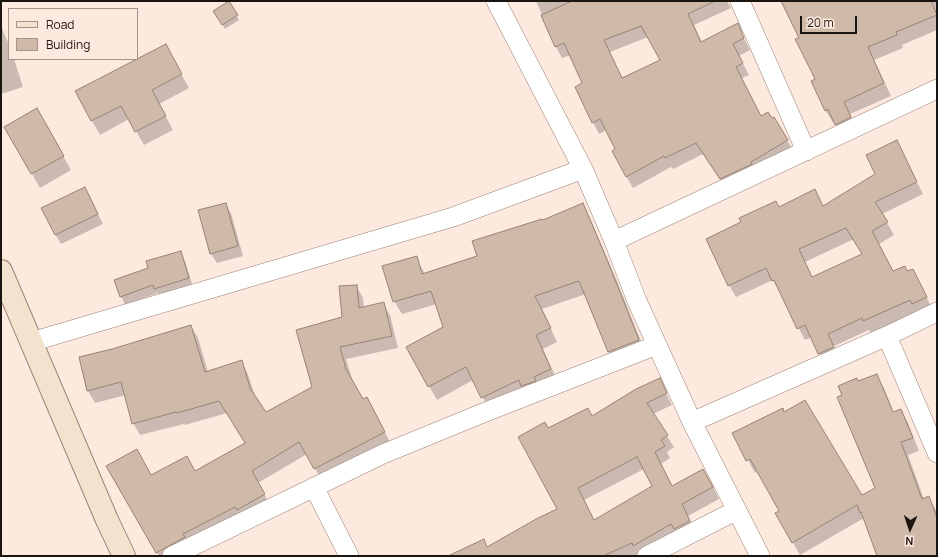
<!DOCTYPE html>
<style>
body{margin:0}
#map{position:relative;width:938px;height:557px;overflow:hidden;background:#fee9de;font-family:Manrope,sans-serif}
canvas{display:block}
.frame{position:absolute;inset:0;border:2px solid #1c140f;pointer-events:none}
.legend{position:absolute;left:8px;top:8px;width:130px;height:52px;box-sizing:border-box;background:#fee9de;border:1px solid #a4948b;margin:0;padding:5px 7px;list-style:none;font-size:12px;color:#1c140f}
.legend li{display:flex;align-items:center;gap:8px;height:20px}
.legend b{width:20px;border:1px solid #a4948b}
.north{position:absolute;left:890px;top:509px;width:40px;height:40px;-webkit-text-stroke:3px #fee9de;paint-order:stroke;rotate:183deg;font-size:11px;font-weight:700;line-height:16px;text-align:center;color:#1c140f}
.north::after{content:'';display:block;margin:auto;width:14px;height:18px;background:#1c140f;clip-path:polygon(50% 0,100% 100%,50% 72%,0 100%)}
.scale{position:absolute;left:800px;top:16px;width:57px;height:18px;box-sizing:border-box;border:2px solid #1c140f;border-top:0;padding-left:5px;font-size:12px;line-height:14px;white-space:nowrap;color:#1c140f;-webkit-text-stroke:3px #fee9de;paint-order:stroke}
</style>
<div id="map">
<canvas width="938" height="557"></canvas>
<div class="frame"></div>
<ul class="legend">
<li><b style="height:5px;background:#f3e3ce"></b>Road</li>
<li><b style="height:11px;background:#cfbaa9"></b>Building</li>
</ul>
<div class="north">N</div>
<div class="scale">20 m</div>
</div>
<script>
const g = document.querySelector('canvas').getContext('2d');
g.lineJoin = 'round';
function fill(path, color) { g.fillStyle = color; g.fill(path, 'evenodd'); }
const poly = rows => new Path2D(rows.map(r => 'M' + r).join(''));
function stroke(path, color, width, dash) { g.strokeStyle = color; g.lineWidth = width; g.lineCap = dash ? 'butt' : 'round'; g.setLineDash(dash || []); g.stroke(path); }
fill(poly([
 [536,1,727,1,731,8,694,25,702,43,737,25,750,50,739,56,749,75,742,78,761,117,772,120,774,118,794,152,727,190,703,154,673,169,671,167,633,188,626,176,607,130,599,134,593,122,584,83,571,55,562,58,556,47],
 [648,37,661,61,622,79,610,52],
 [782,1,937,1,937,30,902,45,903,48,874,60,891,96,850,114,857,130,843,137,834,122,833,122,825,110,816,80,800,38],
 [229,2,239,20,225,29,215,11],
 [1,25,5,36,9,44,9,59,14,59,23,87,1,94],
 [173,59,189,88,159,104,173,130,144,145,129,119,100,135,76,92],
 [37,110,71,170,40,188,5,127],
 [896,141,923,194,882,214,894,235,879,244,893,272,907,273,913,270,933,310,871,333,869,330,834,346,840,360,826,366,812,337,805,340,773,280,736,297,729,285,779,208,823,207,876,175],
 [854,239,863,254,812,278,805,262],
 [85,188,103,224,61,244,55,234],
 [225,204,231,213,243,256,217,263,211,254,199,211],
 [583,204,590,218,617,281,646,354,616,365,609,352,586,294,542,309,557,342,543,349,558,382,490,411,473,380,437,400,407,348,444,327,437,304,402,314,394,301,416,257,425,274,478,257,543,221],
 [180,252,185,261,193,287,160,297,158,293,125,305,121,296,150,268],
 [356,286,363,298,364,308,383,303,390,315,398,348,346,359,353,382,363,400,367,398,391,444,322,481,307,454,258,483,271,506,179,556,159,556,108,466,151,476,195,472,246,444,227,413,185,425,184,424,140,435,133,423,126,395,95,403,88,391,80,358,113,350,191,326,198,338,208,372,241,362,248,374,256,399,265,414,313,387],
 [876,375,884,388,894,413,901,410,908,423,919,451,908,455,924,499,929,497,937,512,937,556,878,556,864,518,800,555,776,513,780,511,758,471,755,473,734,434,784,413,862,496,877,488,843,395,858,382],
 [659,379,672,405,653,414,674,447,667,452,670,458,661,464,673,487,710,481,719,499,688,516,696,532,635,556,451,556,488,548,558,510,548,430,592,417],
 [644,469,653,487,594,521,584,500]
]), '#0003');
const building = poly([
 [229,1,238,15,222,25,213,11,229,1],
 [572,1,715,1,688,14,701,42,738,23,744,38,733,44,743,63,736,67,761,116,768,112,772,118,774,117,788,140,751,162,752,164,720,179,696,143,665,158,664,156,626,177,612,151,615,149,600,119,592,123,575,87,582,83,564,43,555,47,543,20,541,15,572,1],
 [641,26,660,60,622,78,604,40,641,26],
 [781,1,931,1,937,15,896,32,897,35,868,47,884,83,844,102,851,117,835,125,828,109,825,111,811,81,815,79,795,39,799,38,781,1],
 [166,44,182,74,152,90,166,116,135,132,121,106,91,121,75,91,166,44],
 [37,108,64,156,31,174,4,127,37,108],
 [897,140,917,182,875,202,888,222,872,231,893,271,905,266,907,271,913,269,927,297,912,304,910,300,863,321,862,318,828,334,834,347,818,354,805,325,797,329,774,280,772,281,766,268,728,286,706,239,741,222,739,218,776,201,779,207,815,189,823,206,875,174,866,155,897,140],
 [846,228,862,254,812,277,799,249,846,228],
 [85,187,98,214,55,235,41,208,85,187],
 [226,203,238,246,210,254,198,210,226,203],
 [583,203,610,267,639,340,608,352,579,281,535,296,551,328,536,335,551,369,534,377,536,381,521,386,519,380,481,398,466,367,428,387,406,347,443,327,431,291,393,302,382,266,417,256,422,274,477,256,472,241,542,219,543,220,583,203],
 [181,251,189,278,154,289,153,285,120,297,114,280,148,268,146,261,181,251],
 [357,285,359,308,384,302,392,336,340,347,346,369,363,399,367,397,385,432,314,469,299,442,252,471,265,494,237,510,235,507,183,534,185,537,156,553,106,466,137,449,151,475,187,456,195,471,245,443,219,401,177,413,176,412,132,424,121,382,87,391,79,357,112,349,191,325,205,372,242,360,250,388,266,412,312,387,296,330,342,317,339,286,357,285],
 [877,374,893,412,901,409,913,438,901,442,922,499,929,496,937,518,937,556,877,556,861,512,860,513,857,505,792,543,775,513,779,511,750,459,746,461,732,433,783,408,784,412,805,400,862,495,875,488,837,397,842,395,838,386,857,378,858,381,877,374],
 [660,378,667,393,647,403,668,435,661,440,665,446,655,452,672,486,703,469,713,487,682,504,690,521,674,529,671,524,633,546,632,543,603,556,448,556,484,539,487,547,538,518,557,509,518,437,545,422,548,428,588,408,592,416,636,389,660,378],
 [637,457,652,486,594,520,578,488,637,457]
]);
fill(building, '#cfbaa9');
stroke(building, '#978373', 1);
const street = poly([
 [496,1,583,169,614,241,637,301,692,422,760,556],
 [740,1,806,151],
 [614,241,937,89],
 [887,336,937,453],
 [31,342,453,217,583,169],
 [692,422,887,336,937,312],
 [314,487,349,556],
 [172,556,383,454,483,413,657,345],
 [647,556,737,510]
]);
const secondary = poly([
 [1,271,107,520,124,556]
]);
stroke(street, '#9b8478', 20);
stroke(secondary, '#9b8478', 24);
stroke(street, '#fff', 19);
stroke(secondary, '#f3e3ce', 22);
</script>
